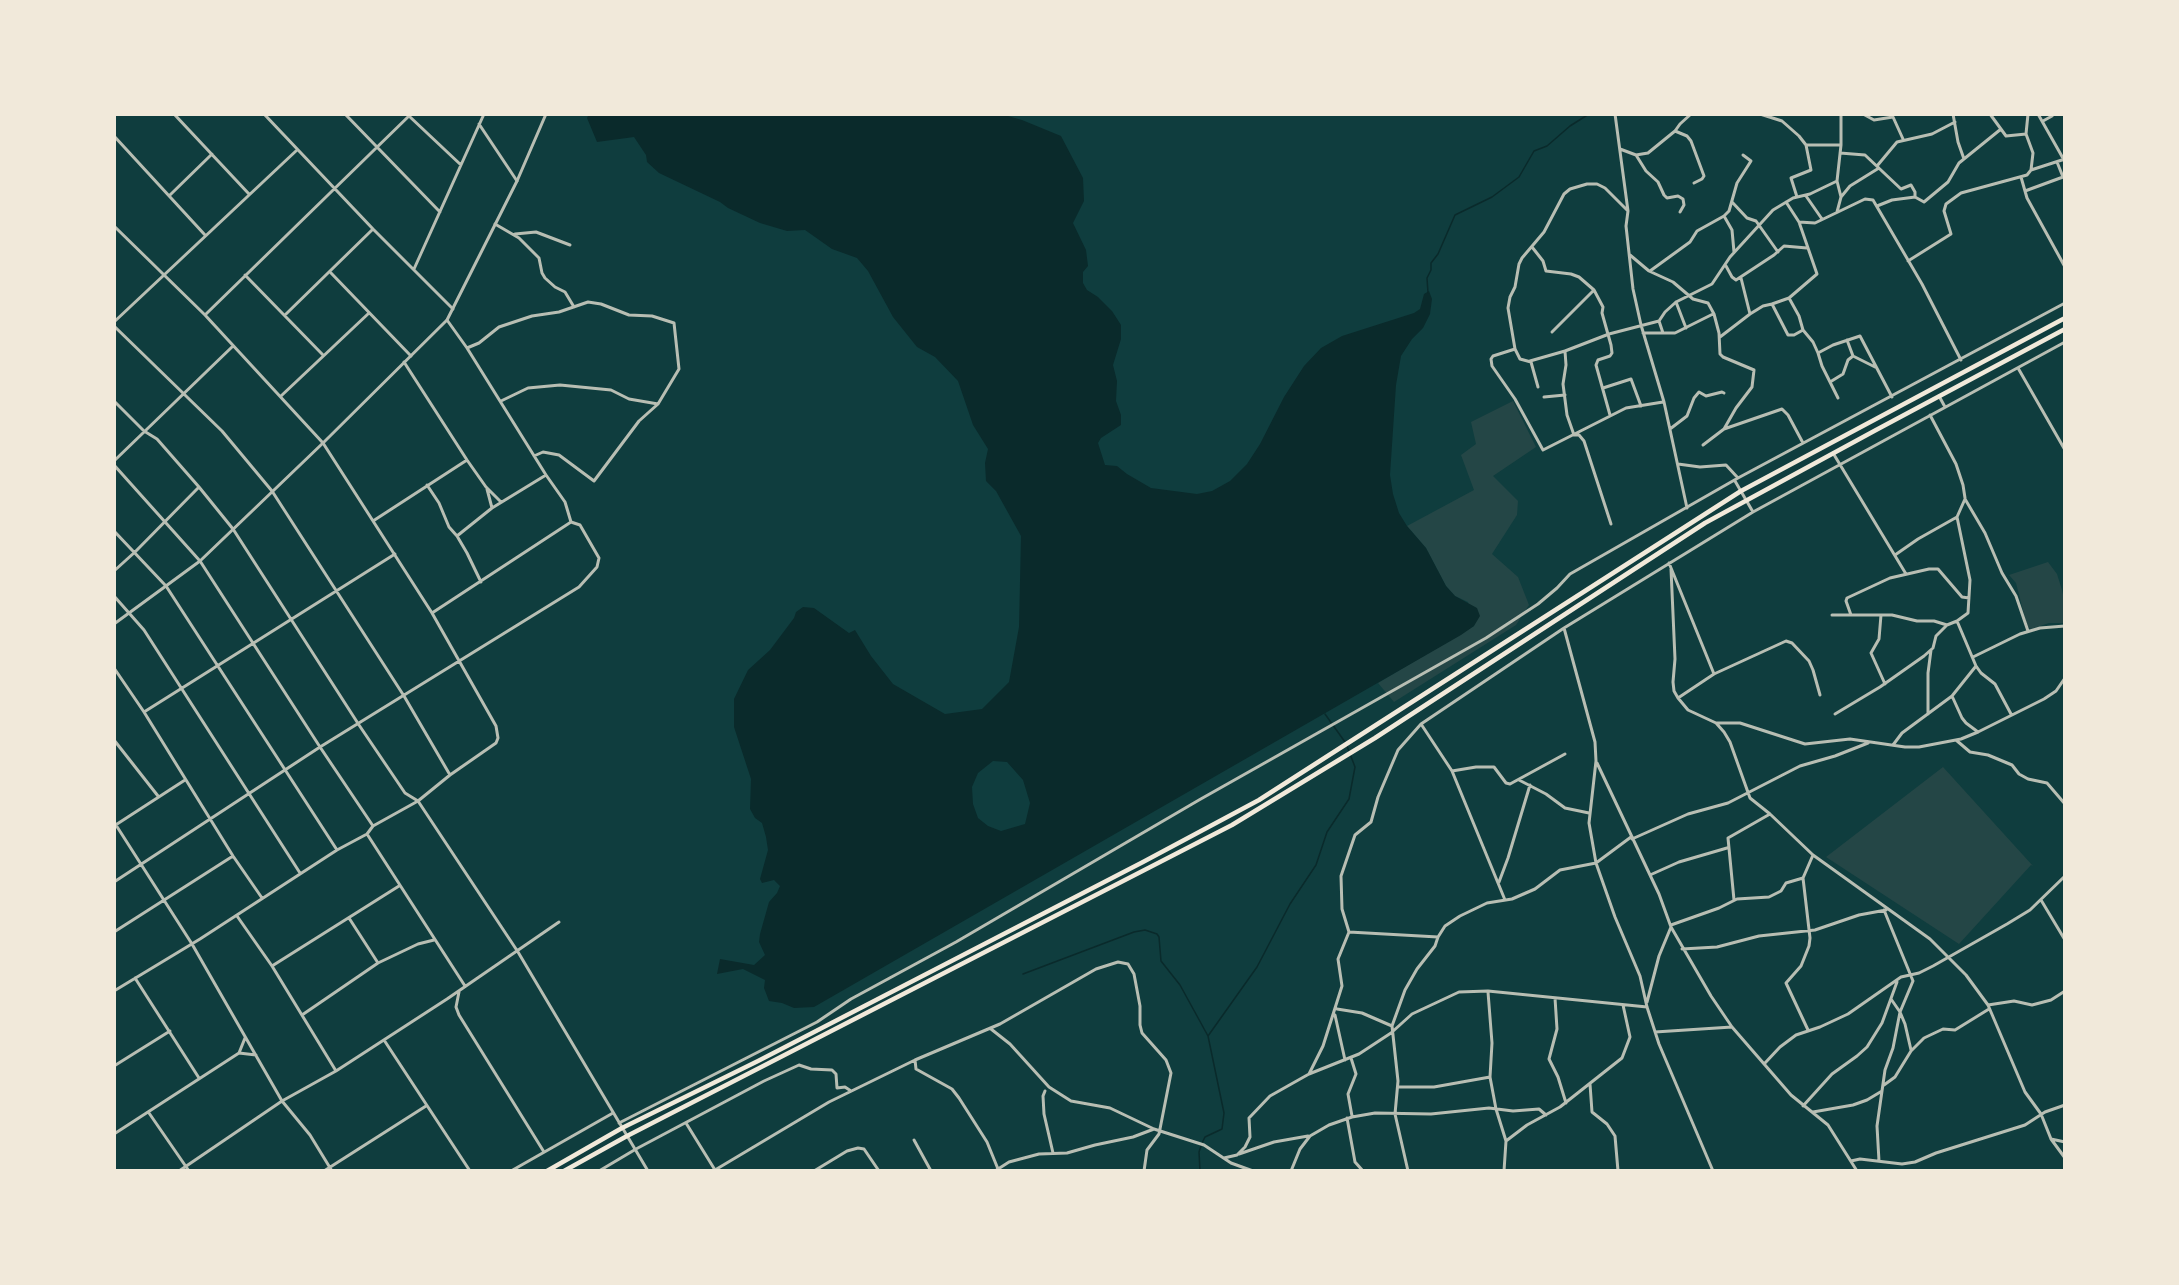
<!DOCTYPE html>
<style>
body{margin:0}
#map{position:relative;width:2179px;height:1285px;overflow:hidden;background:#0f3d3e;font-family:"PT Sans Narrow",sans-serif}
canvas{display:block}
.frame{position:absolute;inset:0;border:116px solid #f1e9da;pointer-events:none}
</style>
<div id="map">
<canvas width="2179" height="1285"></canvas>
<div class="frame"></div>
</div>
<script>
const g = document.querySelector('canvas').getContext('2d');
g.lineJoin = 'round';
function fill(path, color) { g.fillStyle = color; g.fill(path, 'evenodd'); }
const poly = rows => new Path2D(rows.map(r => 'M' + r).join(''));
function stroke(path, color, width, dash) { g.strokeStyle = color; g.lineWidth = width; g.lineCap = dash ? 'butt' : 'round'; g.setLineDash(dash || []); g.stroke(path); }
fill(poly([
 [1513,401,1536,447,1493,476,1518,501,1517,515,1492,554,1518,577,1529,605,1516,625,1394,702,1378,683,1474,626,1468,602,1455,596,1446,586,1426,548,1407,526,1474,490,1461,455,1476,444,1471,422],
 [2048,562,2057,574,2062,590,2065,603,2065,623,2049,623,2031,629,2027,626,2016,583,2009,575],
 [1943,767,2033,866,2031,865,1959,944,1826,857]
]), '#244646');
fill(poly([
 [589,114,1001,114,1022,120,1061,136,1083,178,1084,201,1073,223,1086,250,1088,266,1083,272,1083,283,1087,290,1098,297,1112,311,1121,325,1121,339,1113,365,1117,381,1116,401,1121,415,1121,425,1101,438,1098,443,1105,465,1117,466,1127,474,1151,488,1197,494,1212,491,1230,481,1247,464,1260,444,1284,397,1304,366,1321,348,1342,336,1414,313,1420,309,1424,294,1429,291,1432,299,1430,314,1423,328,1412,339,1401,356,1396,385,1390,475,1393,494,1399,513,1407,526,1426,548,1446,586,1455,596,1477,608,1480,616,1474,626,1461,635,814,1007,794,1008,782,1003,769,1001,764,988,765,980,743,969,717,974,720,959,754,965,765,955,759,942,760,934,769,902,777,893,780,886,774,880,762,883,760,879,768,850,766,837,762,823,755,818,750,809,751,779,734,727,734,699,748,670,770,650,794,618,796,612,803,607,814,608,849,633,855,630,871,656,893,684,945,714,982,709,1009,682,1019,627,1021,536,996,491,986,481,985,463,988,449,973,425,958,381,935,357,917,347,893,317,868,271,857,258,832,249,805,230,787,231,760,223,728,208,720,202,659,173,647,162,646,155,634,137,597,142,587,118],
 [993,761,1007,762,1023,780,1030,803,1025,824,1001,831,988,826,978,818,973,804,972,787,978,773]
]), '#0a2a2b');
stroke(poly([
 [1428,293,1427,278,1431,270,1431,263,1438,254,1455,215,1492,197,1519,177,1534,151,1547,146,1570,126,1589,114],
 [1325,714,1345,742],
 [1023,974,1134,932,1145,930,1157,934,1159,937,1161,961,1180,985,1208,1036,1224,1113,1222,1129,1205,1137,1202,1143,1199,1152,1200,1171],
 [1208,1036,1257,967,1290,904,1316,865,1327,832,1349,799,1355,767,1347,746]
]), '#0a2a2b', 1.5);
stroke(poly([
 [174,114,249,194],
 [264,114,373,229,453,309],
 [345,114,440,212],
 [1615,114,1628,211,1626,226,1633,289,1641,325,1664,402,1687,508],
 [1760,114,1782,121,1799,136,1806,145,1841,145],
 [1863,114,1874,120,1893,117,1903,139],
 [1953,114,1958,142,1964,159],
 [1990,114,2006,136,2026,134],
 [2028,114,2026,134,2033,153,2031,170],
 [2038,114,2064,160],
 [409,116,461,165],
 [2043,121,2052,116,2053,114],
 [479,124,517,181],
 [1675,131,1687,136,1691,141,1704,176,1702,179,1694,183],
 [114,136,205,235],
 [1620,149,1636,155,1648,153,1675,131,1680,124,1691,114],
 [1840,153,1865,155,1901,189,1911,185,1915,192,1915,197],
 [1636,155,1646,171,1658,182,1664,195,1667,198,1678,196,1683,199,1684,205,1680,212],
 [1877,166,1897,142,1932,134,1955,122],
 [2021,177,2027,198,2065,267],
 [2025,191,2063,177,2057,162],
 [170,195,212,154],
 [1806,196,1822,219],
 [1797,197,1791,178,1811,170,1806,145],
 [1841,197,1850,186,1879,168],
 [1732,202,1747,218,1756,221,1778,252],
 [1877,206,1892,200,1915,197,1924,202,1948,182,1959,163,2001,129],
 [1837,212,1841,197,1837,181],
 [1799,222,1815,223,1865,199,1873,200,1922,284,1961,360],
 [495,224,519,238,539,258,542,273,545,278,555,287,565,292,574,307],
 [114,226,205,315,323,443,432,613,496,726,498,738,496,743,450,775,418,801,373,826,367,834,337,850,200,939,114,991],
 [515,234,536,232,570,245],
 [1532,247,1543,261,1546,271,1571,274,1579,277,1594,290,1552,332],
 [1734,252,1732,230,1724,216,1729,211,1737,183,1751,161,1743,155],
 [1630,255,1649,271,1673,282,1693,299,1708,303,1714,314,1719,333,1720,354,1723,357,1754,370,1752,387,1736,408,1724,429,1703,445],
 [1908,261,1951,234,1944,211,1946,204,1961,193,2027,175,2031,170,2065,159],
 [1726,266,1732,277,1736,280,1774,255,1784,246,1807,248],
 [414,269,484,114],
 [1650,271,1690,242,1697,231,1724,216],
 [331,273,411,356],
 [245,275,323,355],
 [1741,278,1750,314],
 [1594,290,1603,307,1602,313,1611,345,1612,353,1610,356,1598,360,1596,365,1610,415],
 [1789,298,1799,316,1803,330],
 [1676,302,1686,328],
 [1772,304,1789,298,1817,274,1799,222,1786,202],
 [205,315,411,114],
 [285,315,373,229],
 [114,322,297,150],
 [114,326,222,431,272,491,404,696,450,775],
 [1643,333,1663,333,1659,321,1665,312,1676,302,1712,284,1730,257,1773,210,1793,198,1810,194,1837,181,1841,145,1841,114],
 [1663,333,1675,333,1713,314],
 [1720,337,1750,314,1763,306,1772,304,1788,335,1794,335,1803,330,1813,342,1818,353],
 [467,348,479,343,499,327,532,316,559,312,588,302,601,304,629,315,652,316,674,323,679,369,658,404,639,421,594,481,559,455,543,452,534,456],
 [1515,349,1493,356,1491,359,1492,366,1515,399,1543,450,1626,408,1663,402],
 [1853,356,1875,367],
 [1530,361,1565,351],
 [404,362,467,460,486,487,501,502],
 [2018,368,2065,450],
 [1830,382,1843,374,1848,360,1853,356,1847,340],
 [1538,387,1531,362,1520,359,1515,349,1508,308,1510,297,1515,287,1519,264,1522,258,1544,232,1564,194,1570,189,1587,184,1597,184,1605,188,1627,210],
 [1603,388,1631,379,1641,406],
 [281,396,369,313],
 [1939,396,1945,407],
 [1544,397,1565,395],
 [1838,398,1822,366,1818,353,1833,345,1860,336,1892,397],
 [114,401,144,431,157,439,199,487,233,529,359,725,405,793,418,801,518,952,648,1171],
 [501,401,528,388,560,385,611,390,629,399,658,404],
 [1930,415,1956,464,1963,485,1965,498],
 [1670,429,1687,416,1694,398,1699,392,1706,396,1722,392,1724,393],
 [1724,429,1782,409,1788,415,1803,443],
 [1833,453,1906,574],
 [114,461,233,346],
 [1678,464,1700,467,1726,465,1738,478],
 [114,465,200,561,320,747,373,826],
 [1735,481,1753,512],
 [427,485,439,503,449,527,457,536,467,553,481,582],
 [487,489,492,508],
 [373,521,467,460],
 [1611,524,1584,441,1579,435,1574,435,1567,415,1563,384,1566,365,1565,351,1609,334,1659,321],
 [114,531,166,586,337,850],
 [457,536,492,508,546,475],
 [1895,555,1918,539,1957,517],
 [1669,563,1714,674],
 [1671,569,1675,659,1673,682,1674,691,1678,698,1688,710,1716,723,1724,732,1730,742,1750,798,1770,814,1813,855,1930,939,1966,975,1988,1005,2025,1092,2041,1114,2051,1139,2065,1158],
 [114,571,135,552,199,487],
 [114,596,144,630,300,873],
 [432,613,571,522],
 [1832,615,1892,615,1917,621,1934,621,1947,625,1957,621,1968,613,1970,580,1957,517,1965,499,1985,533,2002,573,2016,596,2028,631],
 [1851,615,1846,601,1847,598,1890,578,1929,569,1938,569,1962,597,1969,598],
 [1881,615,1879,639,1871,653,1885,684],
 [1957,621,1976,666,1981,673,1995,684,2011,714],
 [1973,657,2020,634,2040,628,2065,626],
 [114,668,144,712,233,856,262,898],
 [1952,696,1962,718,1966,723,1978,732],
 [1678,698,1714,674,1786,641,1792,643,1809,661,1813,670,1820,695],
 [144,712,395,554],
 [1835,714,1880,687,1924,656,1933,648,1936,636,1946,626],
 [1928,714,1928,673,1931,650],
 [1716,723,1740,723,1805,744,1850,739,1905,747,1919,747,1961,739,1978,732,2044,699,2056,691,2065,678],
 [1421,724,1452,771,1505,900],
 [114,740,158,796],
 [1956,740,1970,752,1988,755,2012,765,2019,774,2028,779,2047,783,2065,804],
 [1893,745,1902,733,1952,696,1976,666],
 [1597,763,1659,894,1671,927,1711,996,1732,1027,1791,1095,1828,1125,1857,1171],
 [1452,771,1476,767,1494,767,1506,783,1510,784,1565,754],
 [1519,780,1546,794,1565,808,1589,813],
 [114,822,192,944,282,1101,310,1135,332,1171],
 [114,826,185,780],
 [367,834,465,986],
 [1632,839,1688,814,1728,803,1800,766,1835,756,1868,743],
 [1650,875,1679,862,1727,848],
 [114,882,320,747,579,587,597,567,599,558,580,525,571,522,565,502,546,475,467,348,447,320],
 [1499,882,1508,858,1530,785],
 [1734,900,1728,838,1770,814],
 [2041,900,2065,940],
 [237,916,272,966,336,1071],
 [349,918,378,963],
 [1671,925,1719,908,1737,899,1769,897,1781,891,1786,883,1803,878],
 [114,932,233,856],
 [1349,932,1438,937,1445,926,1460,916,1487,903,1512,899,1535,889,1560,870,1596,863,1631,837],
 [1682,949,1717,947,1759,936,1815,930,1859,915,1886,910],
 [272,966,399,886],
 [135,978,199,1078],
 [459,992,456,1007,459,1015,544,1152],
 [1488,992,1492,1043,1490,1077,1496,1109,1506,1141,1504,1171],
 [1555,998,1557,1029,1549,1059,1558,1077,1566,1103],
 [1891,999,1900,1012,1905,1024,1911,1050],
 [1647,1002,1659,956,1671,927],
 [1988,1005,2014,1001,2032,1005,2051,1000,2065,991],
 [1337,1009,1362,1013,1392,1026],
 [302,1015,378,963,418,944,434,940],
 [1335,1015,1345,1060],
 [991,1029,1010,1044,1049,1087,1071,1101,1110,1108,1154,1129,1204,1145,1231,1163,1253,1171],
 [1808,1030,1786,983,1801,966,1809,946,1810,938,1803,878,1813,855],
 [1655,1032,1732,1027],
 [384,1040,470,1171],
 [239,1053,245,1038],
 [1351,1058,1356,1074,1348,1094,1352,1116],
 [915,1060,916,1069,952,1089,959,1098,987,1142,998,1169],
 [1765,1063,1780,1047,1796,1035,1820,1027,1848,1014,1901,977,1919,973,1933,966,2007,924,2030,910,2065,876],
 [114,1066,170,1031],
 [1309,1074,1323,1046,1342,986,1338,959,1349,932,1342,909,1341,876,1355,835,1371,822,1378,797,1398,750,1421,724,1564,628],
 [1590,1084,1592,1112,1607,1124,1615,1136,1618,1171],
 [1884,1085,1895,1077,1911,1051,1924,1038,1943,1029,1955,1030,1989,1009],
 [1398,1087,1434,1087,1490,1077],
 [1045,1091,1043,1096,1044,1114,1053,1153],
 [1803,1106,1832,1074,1857,1056,1867,1047,1882,1023,1897,982],
 [1813,1112,1853,1105,1867,1100,1882,1091,1885,1070,1893,1048,1900,1012,1913,981,1884,910],
 [149,1113,189,1171],
 [1347,1118,1355,1162,1363,1171],
 [619,1123,817,1022,851,999,956,942,1199,800,1486,638,1538,604,1557,588,1570,574,1738,478,2065,303],
 [686,1123,715,1170],
 [114,1134,239,1053,256,1055],
 [2051,1139,2065,1142],
 [914,1140,931,1171],
 [1506,1141,1527,1125,1560,1107,1622,1058,1630,1037,1623,1005],
 [1239,1154,1274,1142,1308,1136],
 [1224,1158,1237,1155,1245,1147,1250,1137,1249,1118,1270,1096,1309,1074,1359,1054,1391,1033,1412,1014,1459,992,1488,991,1647,1007],
 [1851,1161,1860,1159,1902,1164,1915,1162,1936,1153,2025,1125,2045,1112,2065,1105],
 [1879,1161,1877,1126,1882,1091],
 [715,1170,829,1102,915,1060,1000,1024,1096,969,1118,962,1128,964,1134,974,1140,1006,1140,1025,1142,1033,1166,1060,1171,1073,1159,1134,1147,1150,1144,1171],
 [179,1171,282,1101,336,1071,447,999,559,922],
 [324,1171,426,1106],
 [511,1171,613,1113],
 [599,1171,636,1149,764,1081,799,1065,811,1069,832,1070,836,1074,837,1088,845,1087,851,1091],
 [814,1171,847,1151,858,1148,864,1149,879,1171],
 [995,1171,1009,1162,1039,1154,1067,1153,1095,1145,1133,1137,1154,1129],
 [1291,1171,1300,1149,1310,1136,1329,1125,1352,1117,1375,1113,1431,1114,1489,1108,1513,1111,1539,1109,1546,1115],
 [1408,1171,1395,1114,1398,1081,1392,1026,1405,990,1417,969,1435,946,1438,937],
 [1713,1171,1659,1044,1647,1007,1640,976,1615,917,1596,863,1589,823,1596,761,1595,742,1564,628,1753,512,2065,342]
]), '#b8beb3', 3);
stroke(poly([
 [114,624,200,561,323,443,447,320,517,181,546,114]
]), '#b8beb3', 3);
stroke(poly([
 [547,1171,622,1128,758,1061,1143,862,1259,800,1741,491,2065,318],
 [564,1171,627,1136,1232,825,1375,738,1705,523,1876,430,2065,329]
]), '#f1e9da', 4.5);
</script>
